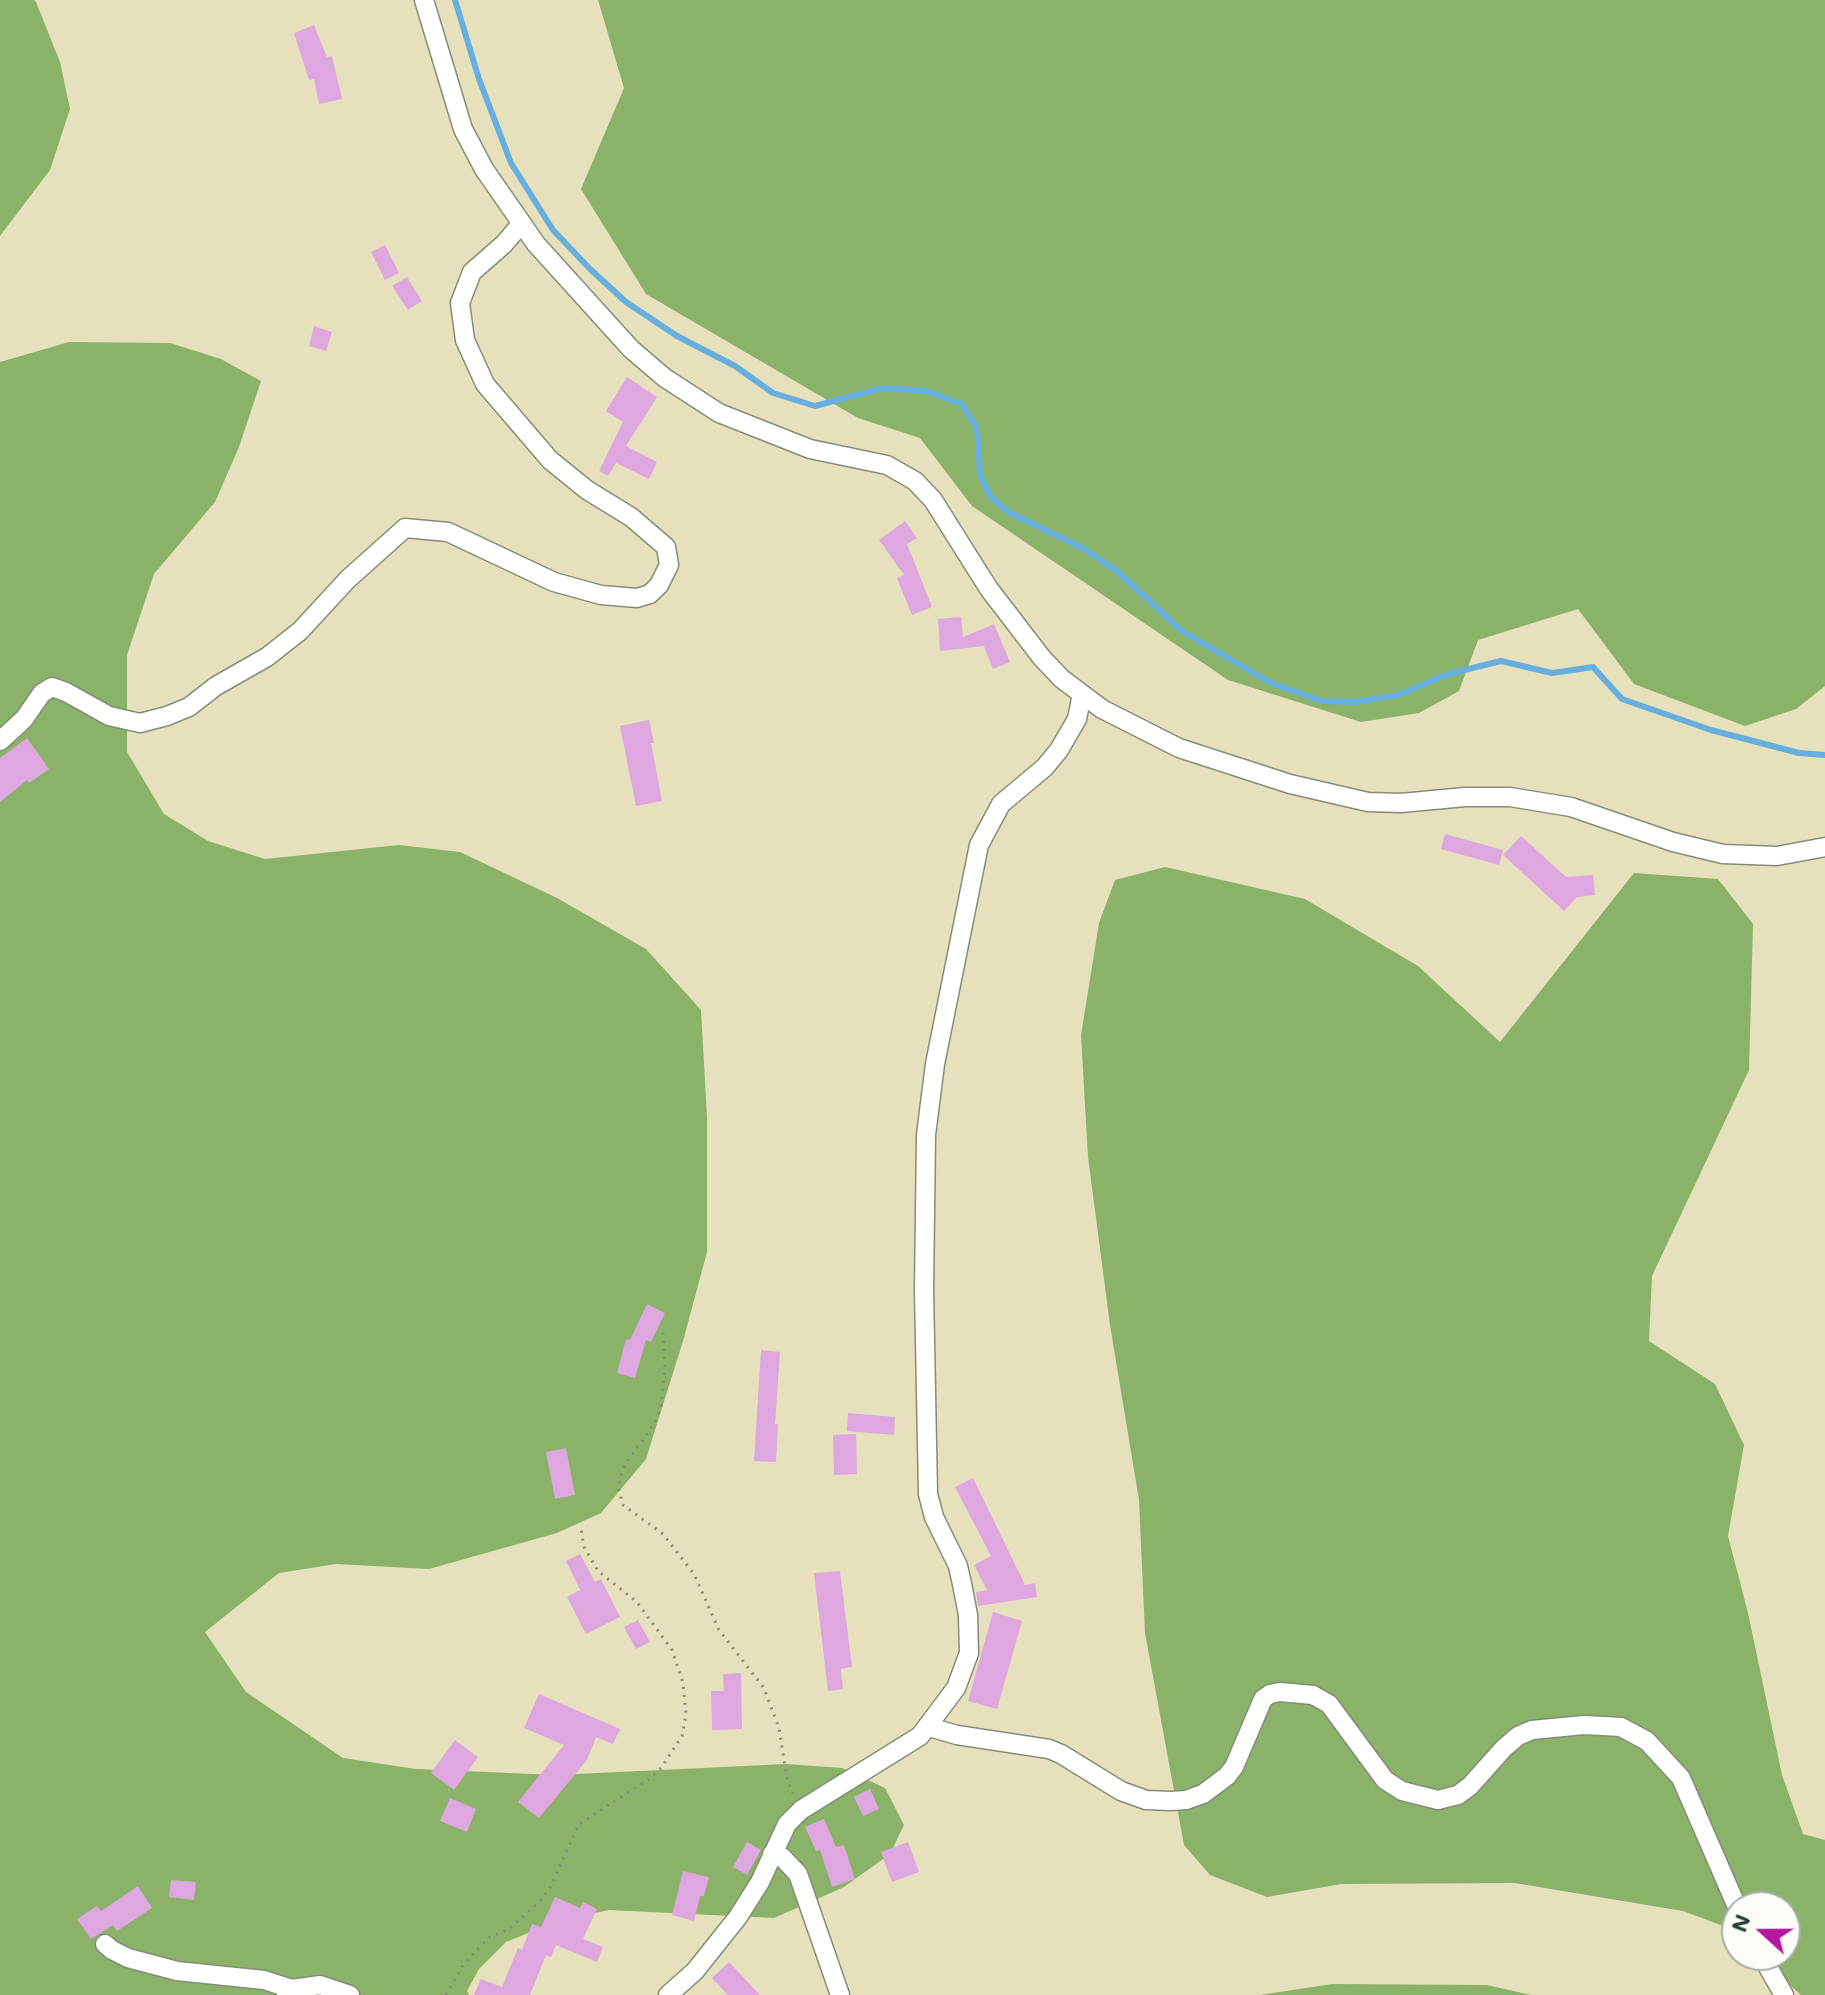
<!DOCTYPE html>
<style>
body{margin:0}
#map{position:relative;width:1825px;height:1995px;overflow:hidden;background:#e7e0bc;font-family:Mali,sans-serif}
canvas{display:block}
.north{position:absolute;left:1721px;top:1891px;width:80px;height:80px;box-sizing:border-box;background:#fdfcf7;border:2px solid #a4b0a9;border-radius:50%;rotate:291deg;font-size:22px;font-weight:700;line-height:32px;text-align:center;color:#1f3d34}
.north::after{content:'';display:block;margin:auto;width:28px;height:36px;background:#b5179e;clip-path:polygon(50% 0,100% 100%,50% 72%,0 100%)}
</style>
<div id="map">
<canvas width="1825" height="1995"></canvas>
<div class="north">N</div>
</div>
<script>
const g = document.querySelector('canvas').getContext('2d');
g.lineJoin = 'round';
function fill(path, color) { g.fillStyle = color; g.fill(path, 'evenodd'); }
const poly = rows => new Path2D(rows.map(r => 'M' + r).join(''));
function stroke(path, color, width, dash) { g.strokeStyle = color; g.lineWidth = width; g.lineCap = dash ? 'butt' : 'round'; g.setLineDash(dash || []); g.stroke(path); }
fill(poly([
 [0,0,34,0,36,2,60,62,70,109,50,170,0,236],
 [598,0,1825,0,1825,686,1796,709,1745,726,1634,684,1578,609,1478,640,1459,691,1419,713,1361,722,1228,680,972,506,920,438,858,418,646,294,581,189,624,88],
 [69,342,170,343,221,359,261,381,239,447,215,502,154,574,127,655,127,752,164,814,208,841,265,859,399,845,460,852,557,898,646,949,701,1010,707,1117,707,1252,683,1341,646,1459,601,1513,557,1533,429,1569,336,1564,279,1573,205,1632,246,1692,343,1758,416,1769,556,1775,786,1764,842,1768,885,1788,904,1825,890,1854,844,1887,774,1918,609,1910,558,1921,506,1942,479,1969,467,1991,469,1995,0,1995,0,362],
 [1165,867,1305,899,1418,966,1500,1042,1634,873,1718,879,1753,924,1749,1070,1652,1276,1649,1341,1715,1384,1744,1445,1728,1536,1748,1613,1782,1775,1803,1834,1825,1840,1825,1995,1801,1995,1757,1955,1785,1955,1785,1907,1737,1907,1737,1937,1726,1927,1683,1911,1515,1883,1341,1884,1267,1897,1210,1875,1184,1845,1145,1633,1139,1500,1110,1325,1088,1157,1081,1035,1099,923,1115,880],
 [1332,1984,1487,1985,1531,1995,1260,1995]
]), '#8ab269');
stroke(poly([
 [455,0,479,79,511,163,553,230,590,269,626,302,677,336,735,366,773,393,815,406,882,388,927,391,962,404,977,428,980,474,990,496,1008,512,1081,547,1117,571,1182,631,1271,683,1322,701,1353,702,1398,695,1448,674,1501,661,1552,673,1593,667,1622,699,1711,730,1799,753,1825,755]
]), '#66afde', 6);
fill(poly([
 [314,25,327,57,332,56,342,99,319,104,314,79,309,80,294,33],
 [385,245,399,273,385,280,371,252],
 [407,277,422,301,408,310,392,286],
 [314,326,332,332,326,351,309,346],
 [627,377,657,397,626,446,657,462,649,479,616,463,608,476,599,471,623,422,606,411],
 [905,521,917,538,907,544,932,607,912,615,897,578,904,575,879,540],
 [961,617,963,637,994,624,1010,662,993,669,984,646,940,651,938,619],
 [649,720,654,743,651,743,662,801,636,806,620,726],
 [27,738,49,769,29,783,27,780,0,802,0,758],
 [1445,834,1503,850,1499,865,1441,849],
 [1521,836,1566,877,1593,875,1595,895,1577,897,1564,911,1503,855],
 [647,1304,665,1313,651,1342,646,1340,635,1378,617,1373,626,1339,630,1340],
 [761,1350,780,1352,775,1424,778,1424,776,1462,754,1461],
 [848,1413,895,1417,894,1435,847,1431],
 [856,1434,857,1474,834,1475,833,1435],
 [566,1448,575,1495,555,1499,546,1452],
 [973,1478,1025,1585,1035,1583,1037,1597,978,1606,976,1592,987,1590,974,1565,991,1556,955,1487],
 [580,1554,595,1582,601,1579,620,1617,586,1634,567,1597,580,1590,566,1561],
 [840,1571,852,1667,841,1669,843,1689,828,1691,814,1573],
 [993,1612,1022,1621,997,1709,968,1701],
 [638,1620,650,1642,636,1649,624,1627],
 [741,1673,742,1729,712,1730,711,1691,724,1691,723,1674],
 [539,1694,620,1729,613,1744,596,1737,587,1760,539,1818,518,1802,564,1745,524,1728],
 [455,1740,478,1757,454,1790,431,1773],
 [870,1789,879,1809,863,1816,854,1797],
 [450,1798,476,1809,467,1832,440,1821],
 [824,1819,836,1847,844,1845,855,1879,832,1887,820,1850,816,1851,805,1827],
 [747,1842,761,1850,747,1875,733,1867],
 [908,1842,919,1872,892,1882,881,1852],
 [683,1871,709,1877,704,1896,700,1896,694,1921,672,1915],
 [171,1880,196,1882,194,1900,169,1897],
 [138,1886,152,1908,117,1931,113,1925,91,1939,77,1919,97,1906,101,1911],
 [555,1897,580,1908,583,1902,597,1909,583,1939,603,1947,597,1962,556,1945,551,1957,546,1955,530,1995,474,1995,481,1979,502,1987,518,1948,522,1950,532,1924,541,1927],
 [729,1962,760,1995,728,1995,712,1978]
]), '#dea7e0');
const minor = poly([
 [424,0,463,129,484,169,536,244,631,349,665,378,719,413,810,449,887,465,915,481,933,500,989,589,1042,658,1062,679,1102,709,1179,748,1290,784,1368,802,1401,803,1465,797,1510,797,1571,807,1673,842,1723,854,1777,856,1825,847],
 [0,741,24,719,42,693,52,687,66,692,109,716,140,723,167,716,189,707,216,686,267,657,300,631,348,579,405,528,448,532,554,582,601,595,637,598,650,594,659,585,669,565,666,547,631,517,587,490,550,460,485,384,465,340,460,303,472,272,504,244,521,224],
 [929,1727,957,1735,1049,1749,1061,1754,1121,1791,1146,1800,1171,1801,1186,1800,1203,1794,1227,1776,1234,1767,1263,1699,1270,1694,1280,1692,1313,1695,1329,1704,1385,1780,1402,1791,1438,1800,1458,1795,1470,1786,1504,1748,1518,1736,1532,1730,1584,1725,1621,1727,1647,1741,1681,1778,1737,1907],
 [772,1854,782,1857,798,1874,840,1995],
 [105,1944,112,1950,128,1958,177,1971,264,1980,292,1989],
 [1761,1955,1784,1995],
 [286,1995,292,1989,320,1985,350,1995],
 [668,1995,695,1971,738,1917,760,1882,787,1824,801,1810,920,1736,956,1688,969,1653,968,1615,962,1584,958,1566,934,1517,928,1494,924,1290,926,1135,935,1064,979,845,1001,804,1045,767,1059,750,1077,719,1082,694]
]);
stroke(minor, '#838e78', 21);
stroke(poly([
 [663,1333,665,1367,661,1406,655,1423,626,1463,621,1476,618,1487,623,1505,663,1534,694,1574,719,1630,764,1688,779,1728,787,1779,794,1796],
 [446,1995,463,1965,488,1938,509,1929,540,1901,550,1888,579,1824,649,1779,661,1768,682,1736,686,1715,683,1683,672,1650,637,1602,598,1571,584,1547,581,1529]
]), '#838e78', 3, [2, 6]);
stroke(minor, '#fff', 18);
</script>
